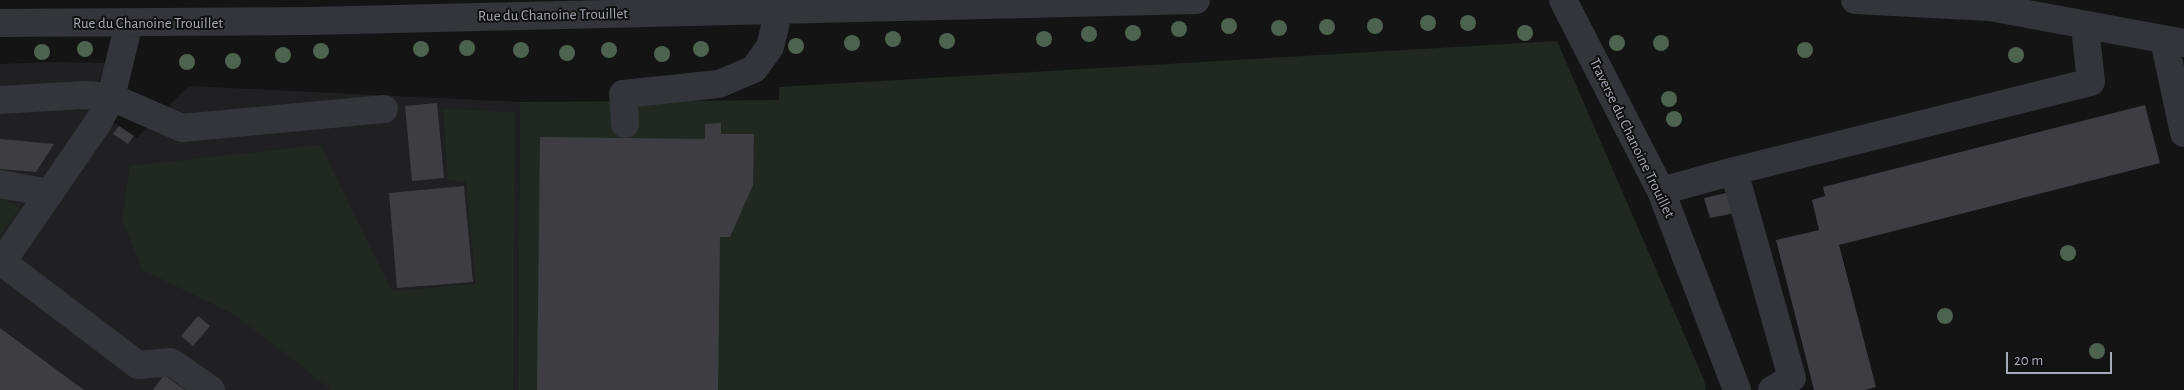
<!DOCTYPE html>
<style>
body{margin:0}
#map{position:relative;width:2184px;height:390px;overflow:hidden;background:#141415;font-family:"Alegreya Sans",sans-serif}
canvas{display:block}
.scale{position:absolute;left:2006px;top:352px;width:106px;height:22px;box-sizing:border-box;border:2px solid #a5aab6;border-top:0;padding-left:6px;font-size:15px;line-height:18px;white-space:nowrap;color:#a5aab6;-webkit-text-stroke:4px #0f0f10;paint-order:stroke}
</style>
<div id="map">
<canvas width="2184" height="390"></canvas>
<div class="scale">20 m</div>
</div>
<script>
const g = document.querySelector('canvas').getContext('2d');
g.lineJoin = 'round';
function fill(path, color) { g.fillStyle = color; g.fill(path, 'evenodd'); }
const poly = rows => new Path2D(rows.map(r => 'M' + r).join(''));
function stroke(path, color, width, dash) { g.strokeStyle = color; g.lineWidth = width; g.lineCap = dash ? 'butt' : 'round'; g.setLineDash(dash || []); g.stroke(path); }
function drawText(font, color, halo, rows, align = 'center') {
  g.font = font + ' "Alegreya Sans",sans-serif'; g.lineWidth = 4; g.setLineDash([]); g.textBaseline = 'middle'; g.strokeStyle = halo; g.fillStyle = color; for (const [text, x, y, turn = 0] of rows) {
    g.save(); g.translate(x, y); g.rotate((+turn || 0) * Math.PI / 180); g.textAlign = isNaN(turn) ? turn : align; if (halo) g.strokeText(text, 0, 0); g.fillText(text, 0, 0); g.restore();
  }
}
fill(poly([
 [53,62,111,63,84,102,137,138,189,86,520,102,518,390,0,390,0,64]
]), '#202022');
fill(poly([
 [1557,41,1704,380,1706,390,518,390,520,102,779,100,779,87],
 [443,109,515,112,513,390,332,390,237,316,143,270,122,220,130,166,320,145,392,291,476,284,466,182,448,180],
 [0,197,20,208,0,234]
]), '#202821');
fill(poly([
 [437,103,444,178,412,181,405,106],
 [2145,105,2160,163,1839,245,1876,387,1865,390,1814,390,1776,240,1819,230,1812,200,1825,196,1823,187],
 [721,123,721,134,754,134,753,185,730,237,720,237,718,390,537,390,540,137,705,139,705,124],
 [119,126,134,136,128,144,113,134],
 [0,139,23,141,54,144,36,172,0,169],
 [464,186,473,282,397,288,389,193],
 [1730,192,1735,213,1710,218,1704,198],
 [198,316,210,326,193,346,181,336],
 [0,328,84,390,0,390],
 [164,375,185,390,153,390]
]), '#3e3e42');
stroke(poly([
 [1563,0,1661,191,1737,390],
 [1855,0,1990,7,2184,43],
 [0,23,310,21,1196,0],
 [2164,40,2184,133],
 [0,100,83,95,111,97,182,128,384,109],
 [625,124,623,94,719,84,754,69,770,47,779,10],
 [1734,171,1792,378,1772,390],
 [0,184,50,193],
 [1661,191,1734,171,2091,82,2085,26],
 [0,262,2,262,99,121,111,97,129,23],
 [2,262,138,365,171,362,211,390]
]), '#34353a', 28);
g.fillStyle = '#4d624f';
for (const [x, y] of [
 [1428,23],
 [1468,23],
 [1229,26],
 [1375,26],
 [1327,27],
 [1279,28],
 [1179,29],
 [1133,33],
 [1525,33],
 [1089,34],
 [893,39],
 [1044,39],
 [947,41],
 [852,43],
 [1617,43],
 [1661,43],
 [796,46],
 [467,48],
 [85,49],
 [421,49],
 [701,49],
 [521,50],
 [609,50],
 [1805,50],
 [321,51],
 [42,52],
 [567,53],
 [662,54],
 [283,55],
 [2016,55],
 [233,61],
 [187,62],
 [1669,99],
 [1674,119],
 [2068,253],
 [1945,316],
 [2097,351]
]) { g.beginPath(); g.arc(x, y, 8, 0, 2 * Math.PI); g.fill(); }
drawText('15px', '#a5aab6', '#0f0f10', [
 ["Rue du Chanoine Trouillet",553,15,-1],
 ["Rue du Chanoine Trouillet",148,23],
 ["Traverse du Chanoine Trouillet",1632,138,64]
]);
</script>
